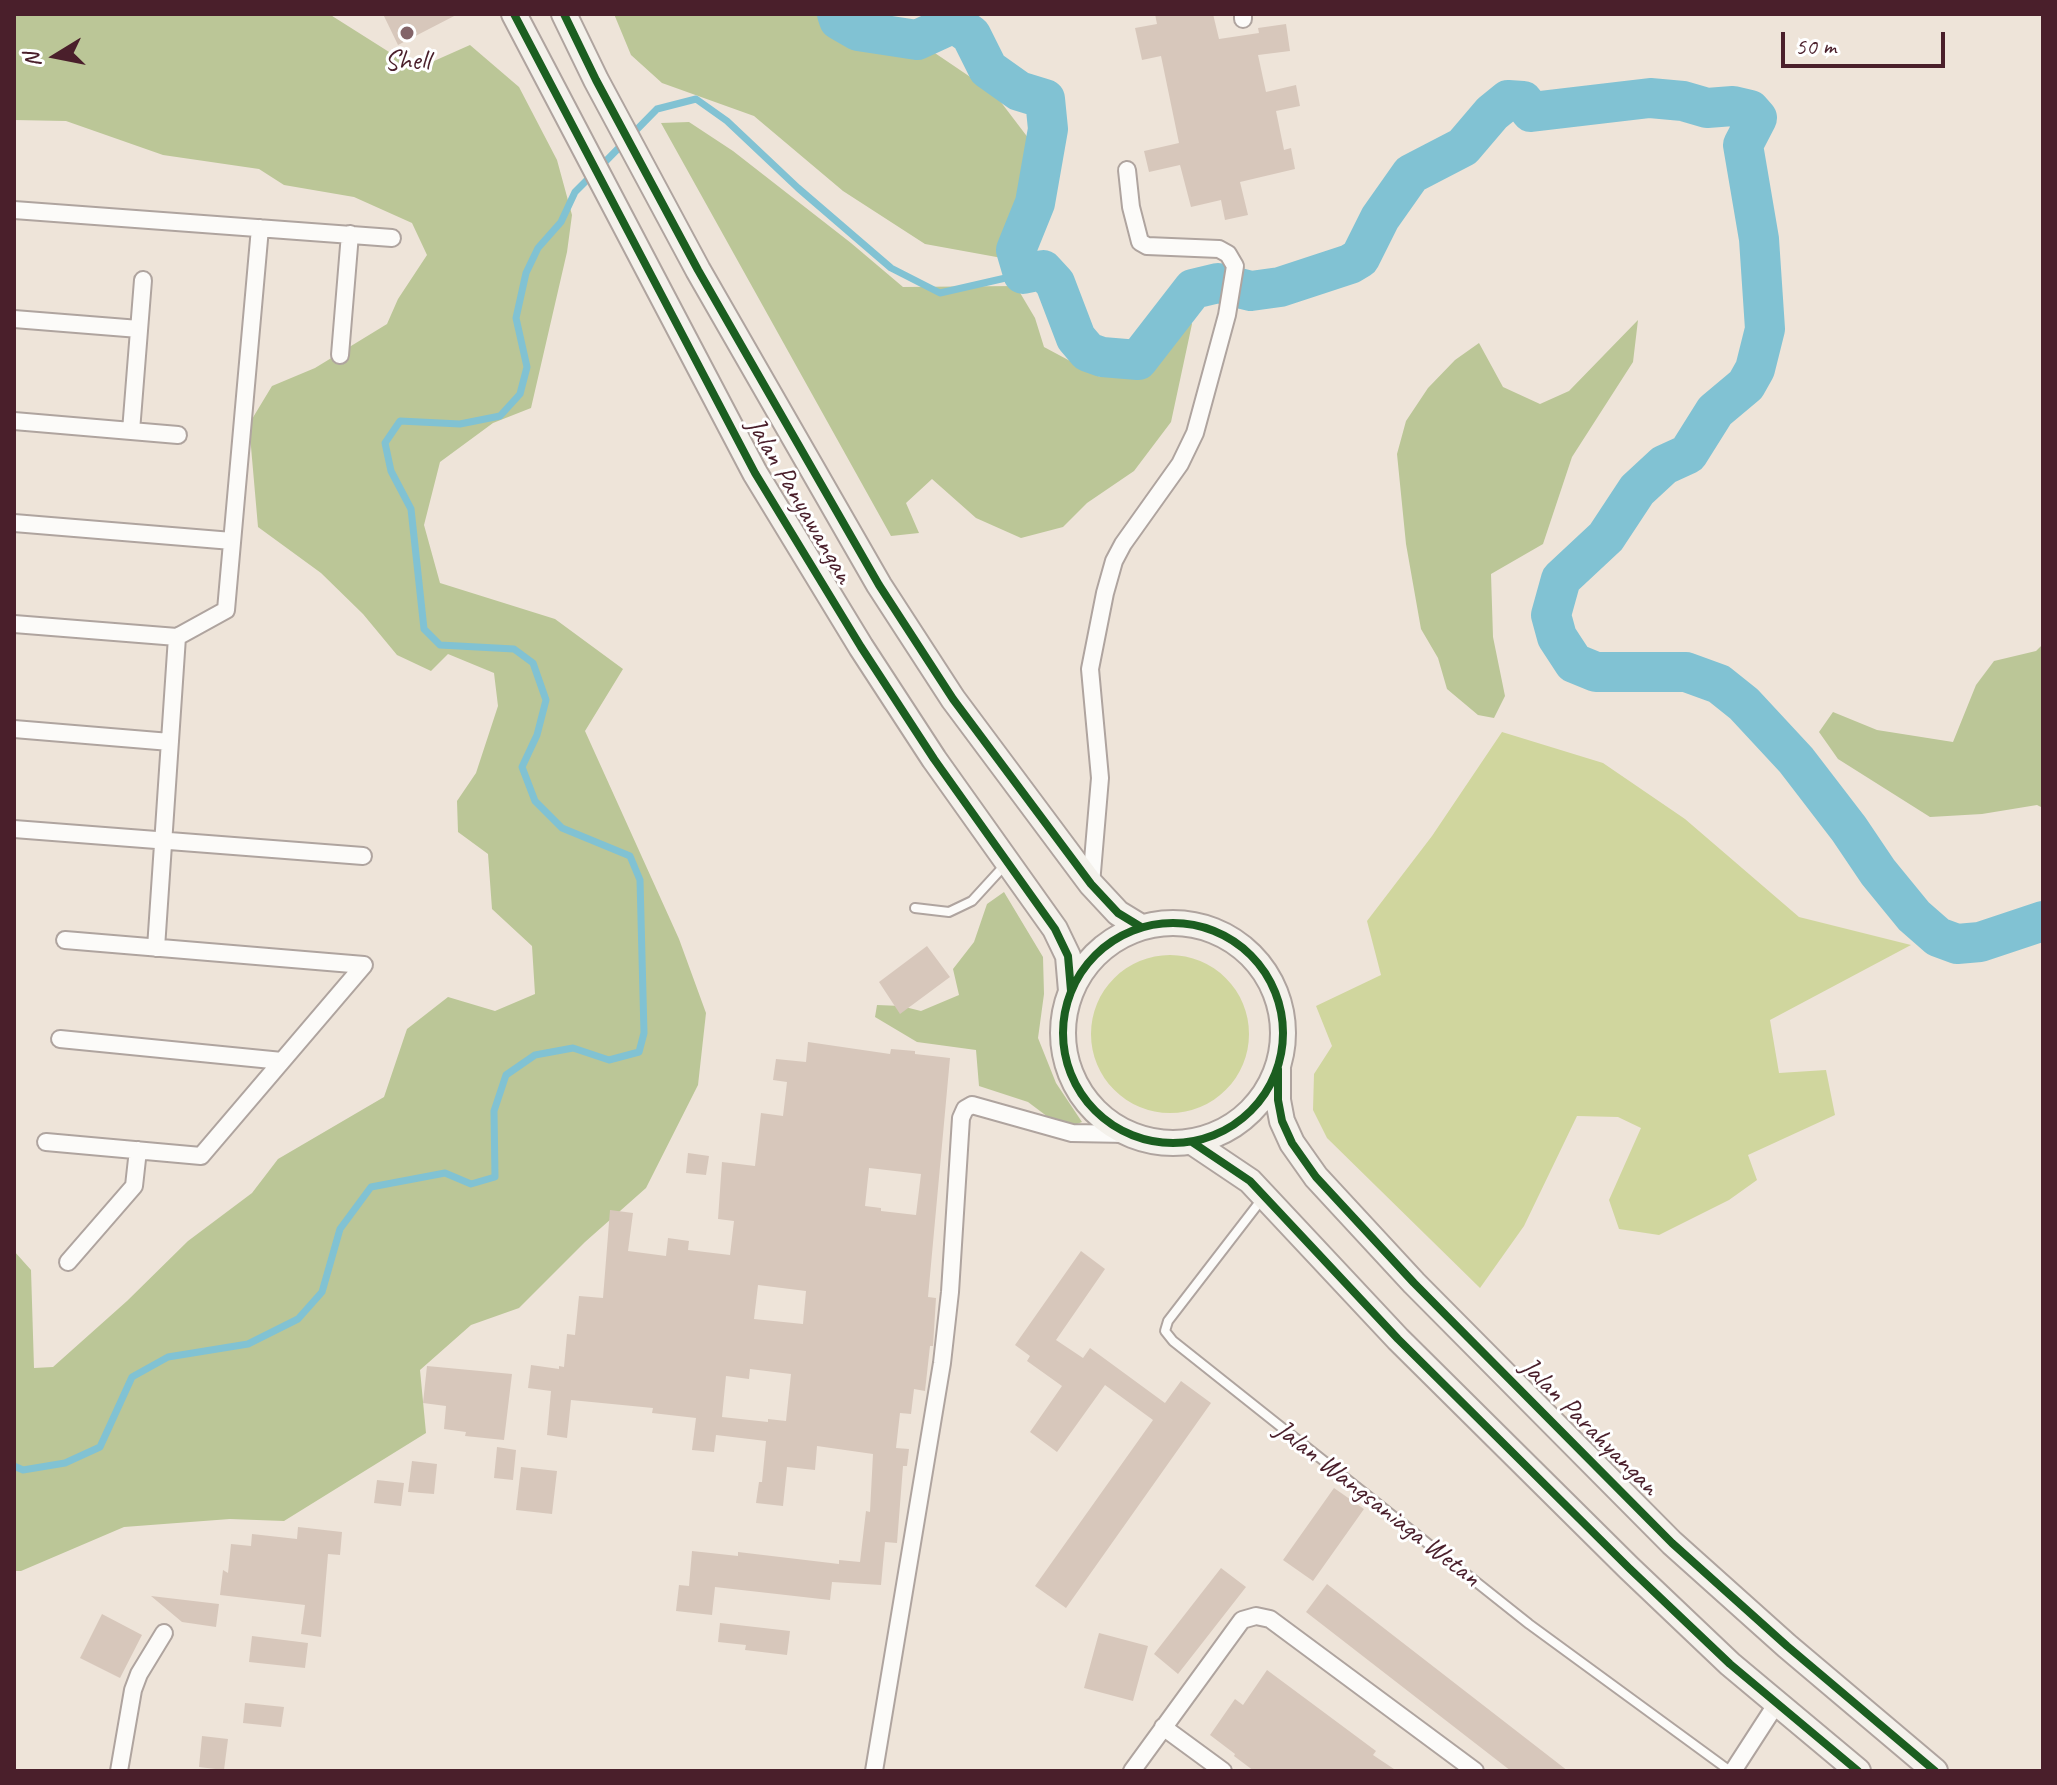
<!DOCTYPE html>
<style>
body{margin:0}
#map{position:relative;width:2057px;height:1785px;overflow:hidden;background:#eee4d9;font-family:Caveat,sans-serif}
canvas{display:block}
.frame{position:absolute;inset:0;border:16px solid #4a1f2b;pointer-events:none}
.north{position:absolute;left:16px;top:16px;width:80px;height:80px;-webkit-text-stroke:6px #fff;paint-order:stroke;rotate:260deg;font-size:22px;font-weight:700;line-height:32px;text-align:center;color:#4a1f2b}
.north::after{content:'';display:block;margin:auto;width:28px;height:36px;background:#4a1f2b;clip-path:polygon(50% 0,100% 100%,50% 72%,0 100%)}
.scale{position:absolute;left:1781px;top:32px;width:164px;height:36px;box-sizing:border-box;border:4px solid #4a1f2b;border-top:0;padding-left:10px;font-size:24px;line-height:28px;white-space:nowrap;color:#4a1f2b;-webkit-text-stroke:6px #fff;paint-order:stroke}
</style>
<div id="map">
<canvas width="2057" height="1785"></canvas>
<div class="frame"></div>
<div class="north">N</div>
<div class="scale">50 m</div>
</div>
<script>
const g = document.querySelector('canvas').getContext('2d');
g.lineJoin = 'round';
function fill(path, color) { g.fillStyle = color; g.fill(path, 'evenodd'); }
const poly = rows => new Path2D(rows.map(r => 'M' + r).join(''));
function stroke(path, color, width, dash) { g.strokeStyle = color; g.lineWidth = width; g.lineCap = dash ? 'butt' : 'round'; g.setLineDash(dash || []); g.stroke(path); }
function drawText(font, color, halo, rows, align = 'center') {
  g.font = font + ' Caveat,sans-serif'; g.lineWidth = 6; g.setLineDash([]); g.textBaseline = 'middle'; g.strokeStyle = halo; g.fillStyle = color; for (const [text, x, y, turn = 0] of rows) {
    g.save(); g.translate(x, y); g.rotate((+turn || 0) * Math.PI / 180); g.textAlign = isNaN(turn) ? turn : align; if (halo) g.strokeText(text, 0, 0); g.fillText(text, 0, 0); g.restore();
  }
}
fill(poly([
 [1502,732,1603,763,1685,819,1799,917,1911,945,1770,1020,1779,1073,1826,1070,1835,1115,1748,1155,1757,1180,1729,1200,1659,1235,1619,1229,1609,1200,1641,1128,1618,1117,1577,1116,1524,1226,1480,1288,1327,1138,1313,1110,1314,1074,1332,1046,1316,1006,1381,975,1367,921,1432,836],
 '1091 1034a79 79 0 1 1 158 0a79 79 0 1 1-158 0Z'
]), '#d0d69e');
fill(poly([
 [14,14,329,14,416,69,470,45,519,87,557,160,572,215,567,252,531,408,493,423,440,462,424,525,440,583,555,619,623,669,585,731,679,939,706,1013,698,1085,646,1188,585,1242,519,1308,471,1325,420,1370,426,1433,284,1521,230,1519,124,1527,21,1571,14,1571,14,1251,31,1270,34,1368,53,1367,127,1301,188,1241,252,1193,278,1159,384,1097,407,1029,448,997,495,1011,535,994,532,946,492,909,488,854,458,832,457,801,476,773,498,706,494,673,448,654,431,671,397,655,363,614,321,573,258,527,249,424,272,386,315,368,387,324,398,299,427,255,412,223,354,197,284,185,259,169,163,155,66,121,14,120],
 [614,14,828,14,858,31,923,45,994,93,1051,168,1002,258,925,244,843,191,754,116,662,83,631,55],
 [689,122,733,151,851,243,903,287,1016,286,1035,318,1044,347,1100,377,1153,358,1187,315,1192,324,1171,422,1134,471,1087,503,1063,527,1021,538,976,518,932,479,906,503,919,533,891,536,661,123],
 [1638,320,1633,362,1572,457,1543,544,1491,574,1493,637,1505,696,1494,718,1478,715,1447,689,1438,658,1421,629,1406,544,1397,454,1406,421,1428,388,1455,360,1479,343,1503,387,1540,404,1569,391],
 [2043,644,2043,808,2037,805,1982,814,1930,817,1838,759,1819,732,1833,712,1877,730,1953,742,1976,685,1994,661,2036,651],
 [1004,892,1043,957,1044,994,1038,1038,1056,1083,1082,1122,1072,1126,1052,1120,1028,1102,979,1086,976,1050,917,1042,875,1017,877,1005,901,1006,921,1011,959,995,953,969,974,942,987,904]
]), '#bbc697');
stroke(poly([
 [601,166,657,109,696,99,727,121,798,188,891,268,940,293,1023,274],
 [14,1466,23,1470,65,1463,100,1447,132,1377,168,1357,248,1344,298,1319,322,1292,340,1229,371,1187,445,1173,471,1184,495,1177,494,1111,506,1075,535,1055,573,1048,609,1060,639,1052,644,1033,640,880,630,856,562,828,535,801,522,767,537,735,546,700,533,663,514,649,440,645,424,629,411,509,391,471,385,443,400,421,460,424,500,416,520,394,527,367,516,318,526,273,538,248,561,222,575,192,592,175]
]), '#81c2d3', 7);
stroke(poly([
 [837,14,839,20,858,31,917,40,954,23,971,35,988,69,1019,91,1045,99,1048,129,1035,203,1016,250,1023,274,1043,270,1055,283,1076,338,1088,352,1102,357,1138,360,1193,289,1218,283,1251,291,1280,287,1350,264,1360,258,1380,218,1411,174,1463,147,1492,113,1508,100,1523,101,1531,112,1650,98,1683,101,1707,108,1733,106,1750,110,1757,118,1743,145,1759,239,1765,329,1755,369,1746,385,1715,411,1688,454,1664,465,1637,490,1606,537,1561,579,1551,615,1557,637,1574,663,1596,672,1686,672,1719,684,1744,704,1796,760,1849,829,1878,872,1914,916,1938,937,1957,944,1980,942,2043,921]
]), '#81c2d3', 40);
fill(poly([
 [383,14,458,14,398,45],
 [1155,14,1213,14,1219,39,1259,33,1258,28,1286,24,1290,51,1258,55,1266,92,1296,85,1300,106,1276,111,1284,150,1291,148,1295,169,1240,182,1248,215,1225,220,1221,200,1191,207,1180,165,1149,172,1144,151,1179,143,1161,56,1142,60,1135,28,1157,24],
 [927,946,950,977,900,1014,879,982],
 [808,1042,890,1054,891,1049,915,1051,915,1054,950,1058,928,1297,936,1298,933,1346,930,1346,925,1391,914,1389,911,1414,900,1413,896,1448,909,1449,907,1466,903,1466,897,1543,885,1542,881,1585,832,1582,830,1600,715,1587,712,1615,676,1611,679,1585,689,1586,692,1551,738,1556,738,1552,839,1564,839,1560,860,1562,866,1511,870,1512,873,1454,817,1446,815,1470,787,1467,783,1506,756,1503,759,1482,762,1482,766,1441,716,1435,714,1452,692,1450,696,1418,652,1413,653,1408,571,1400,567,1438,547,1435,551,1391,528,1388,531,1365,559,1369,559,1366,564,1367,567,1334,575,1335,579,1296,603,1298,610,1210,633,1213,628,1251,666,1256,668,1238,689,1241,688,1250,730,1255,734,1221,718,1219,722,1162,755,1166,761,1113,783,1116,787,1082,773,1080,776,1059,806,1062],
 [869,1168,921,1174,916,1215,881,1211,881,1208,865,1206],
 [758,1285,806,1291,803,1324,754,1319],
 [750,1369,791,1374,786,1421,768,1419,768,1422,722,1417,726,1376,749,1379],
 [688,1153,709,1156,706,1175,686,1173],
 [1081,1251,1105,1269,1056,1340,1083,1358,1090,1348,1165,1403,1181,1381,1211,1403,1066,1608,1035,1586,1153,1420,1105,1385,1057,1452,1030,1432,1062,1386,1027,1361,1030,1356,1015,1345],
 [427,1366,512,1374,504,1440,465,1436,466,1432,444,1429,446,1406,423,1403],
 [497,1447,516,1450,513,1480,494,1478],
 [412,1461,437,1464,434,1494,408,1492],
 [521,1467,557,1471,552,1514,516,1510],
 [377,1480,404,1483,401,1506,374,1503],
 [1334,1488,1364,1509,1313,1581,1283,1560],
 [298,1527,342,1532,340,1555,328,1554,321,1637,301,1634,305,1605,220,1595,223,1570,228,1573,231,1544,251,1546,252,1534,297,1539],
 [1221,1568,1246,1587,1178,1674,1154,1654],
 [1327,1584,1568,1771,1511,1771,1306,1612],
 [151,1596,219,1604,216,1627,182,1622],
 [102,1614,142,1635,120,1678,80,1658],
 [720,1623,790,1631,787,1655,745,1650,746,1645,718,1642],
 [1099,1633,1148,1646,1133,1701,1084,1688],
 [252,1636,308,1643,305,1668,249,1662],
 [1267,1670,1376,1751,1373,1755,1397,1771,1254,1771,1234,1756,1235,1754,1210,1735,1235,1699,1243,1705],
 [245,1703,284,1707,281,1727,243,1723],
 [202,1736,228,1739,224,1770,199,1767]
]), '#d7c7bb');
const lane = poly([
 [915,908,949,912,972,901,1004,866],
 [1262,1199,1168,1321,1165,1331,1173,1341,1529,1624,1730,1771]
]);
const street = poly([
 [1243,14,1243,19],
 [14,210,392,238],
 [14,319,139,329],
 [340,355,350,234],
 [14,421,178,435],
 [131,431,143,280],
 [14,523,232,541],
 [14,624,177,637],
 [14,729,170,742],
 [14,829,363,856],
 [1091,884,1100,778,1090,669,1105,593,1114,561,1123,544,1180,464,1195,433,1227,315,1235,266,1228,254,1219,249,1147,246,1140,242,1131,207,1127,170],
 [156,948,177,637,226,610,260,228],
 [60,1039,282,1061],
 [46,1142,201,1156,364,965,65,940],
 [68,1262,134,1186,138,1150],
 [1163,1727,1223,1771],
 [119,1771,133,1690,139,1674,164,1633],
 [874,1771,942,1363,950,1292,961,1118,965,1109,972,1105,1072,1133,1127,1134],
 [1132,1771,1242,1620,1256,1616,1270,1619,1475,1771],
 [1733,1771,1777,1703]
]);
const secondary = poly([
 [514,14,755,473,861,647,934,759,1055,929,1068,956,1071,991],
 [564,14,596,80,698,270,879,585,953,699,1091,884,1118,913,1141,927],
 '1063 1033a110 110 0 1 1 220 0a110 110 0 1 1-220 0Z',
 [1278,1069,1278,1100,1282,1121,1292,1143,1316,1177,1414,1283,1672,1543,1787,1646,1935,1771],
 [1192,1142,1250,1181,1398,1339,1629,1568,1730,1664,1858,1771]
]);
stroke(lane, '#afa49f', 12);
stroke(street, '#afa49f', 20);
stroke(secondary, '#afa49f', 28);
stroke(lane, '#fcfbf9', 8);
stroke(street, '#fcfbf9', 16);
stroke(secondary, '#f4f1eb', 24);
stroke(poly([
 [514,14,755,473,861,647,934,759,1055,929,1068,956,1071,991],
 [564,14,596,80,698,270,879,585,953,699,1091,884,1118,913,1141,927],
 '1063 1033a110 110 0 1 1 220 0a110 110 0 1 1-220 0Z',
 [1278,1069,1278,1100,1282,1121,1292,1143,1316,1177,1414,1283,1672,1543,1787,1646,1935,1771],
 [1192,1142,1250,1181,1398,1339,1629,1568,1730,1664,1858,1771]
]), '#1b5e20', 8);
for (const [x, y, r, color] of [
 [407,33,8,"#836468"]
]) { const dot = new Path2D(); dot.arc(x, y, r, 0, 2 * Math.PI); g.fillStyle = color; g.fill(dot); stroke(dot, '#fff', 3); }
drawText('28px', '#4a1f2b', '#fff', [
 ["Shell",407,62]
]);
drawText('28px', '#4a1f2b', '#fff', [
 ["Jalan Panyawangan",799,501,60],
 ["Jalan Parahyangan",1589,1427,45],
 ["Jalan Wangsaniaga Wetan",1377,1504,38]
]);
</script>
